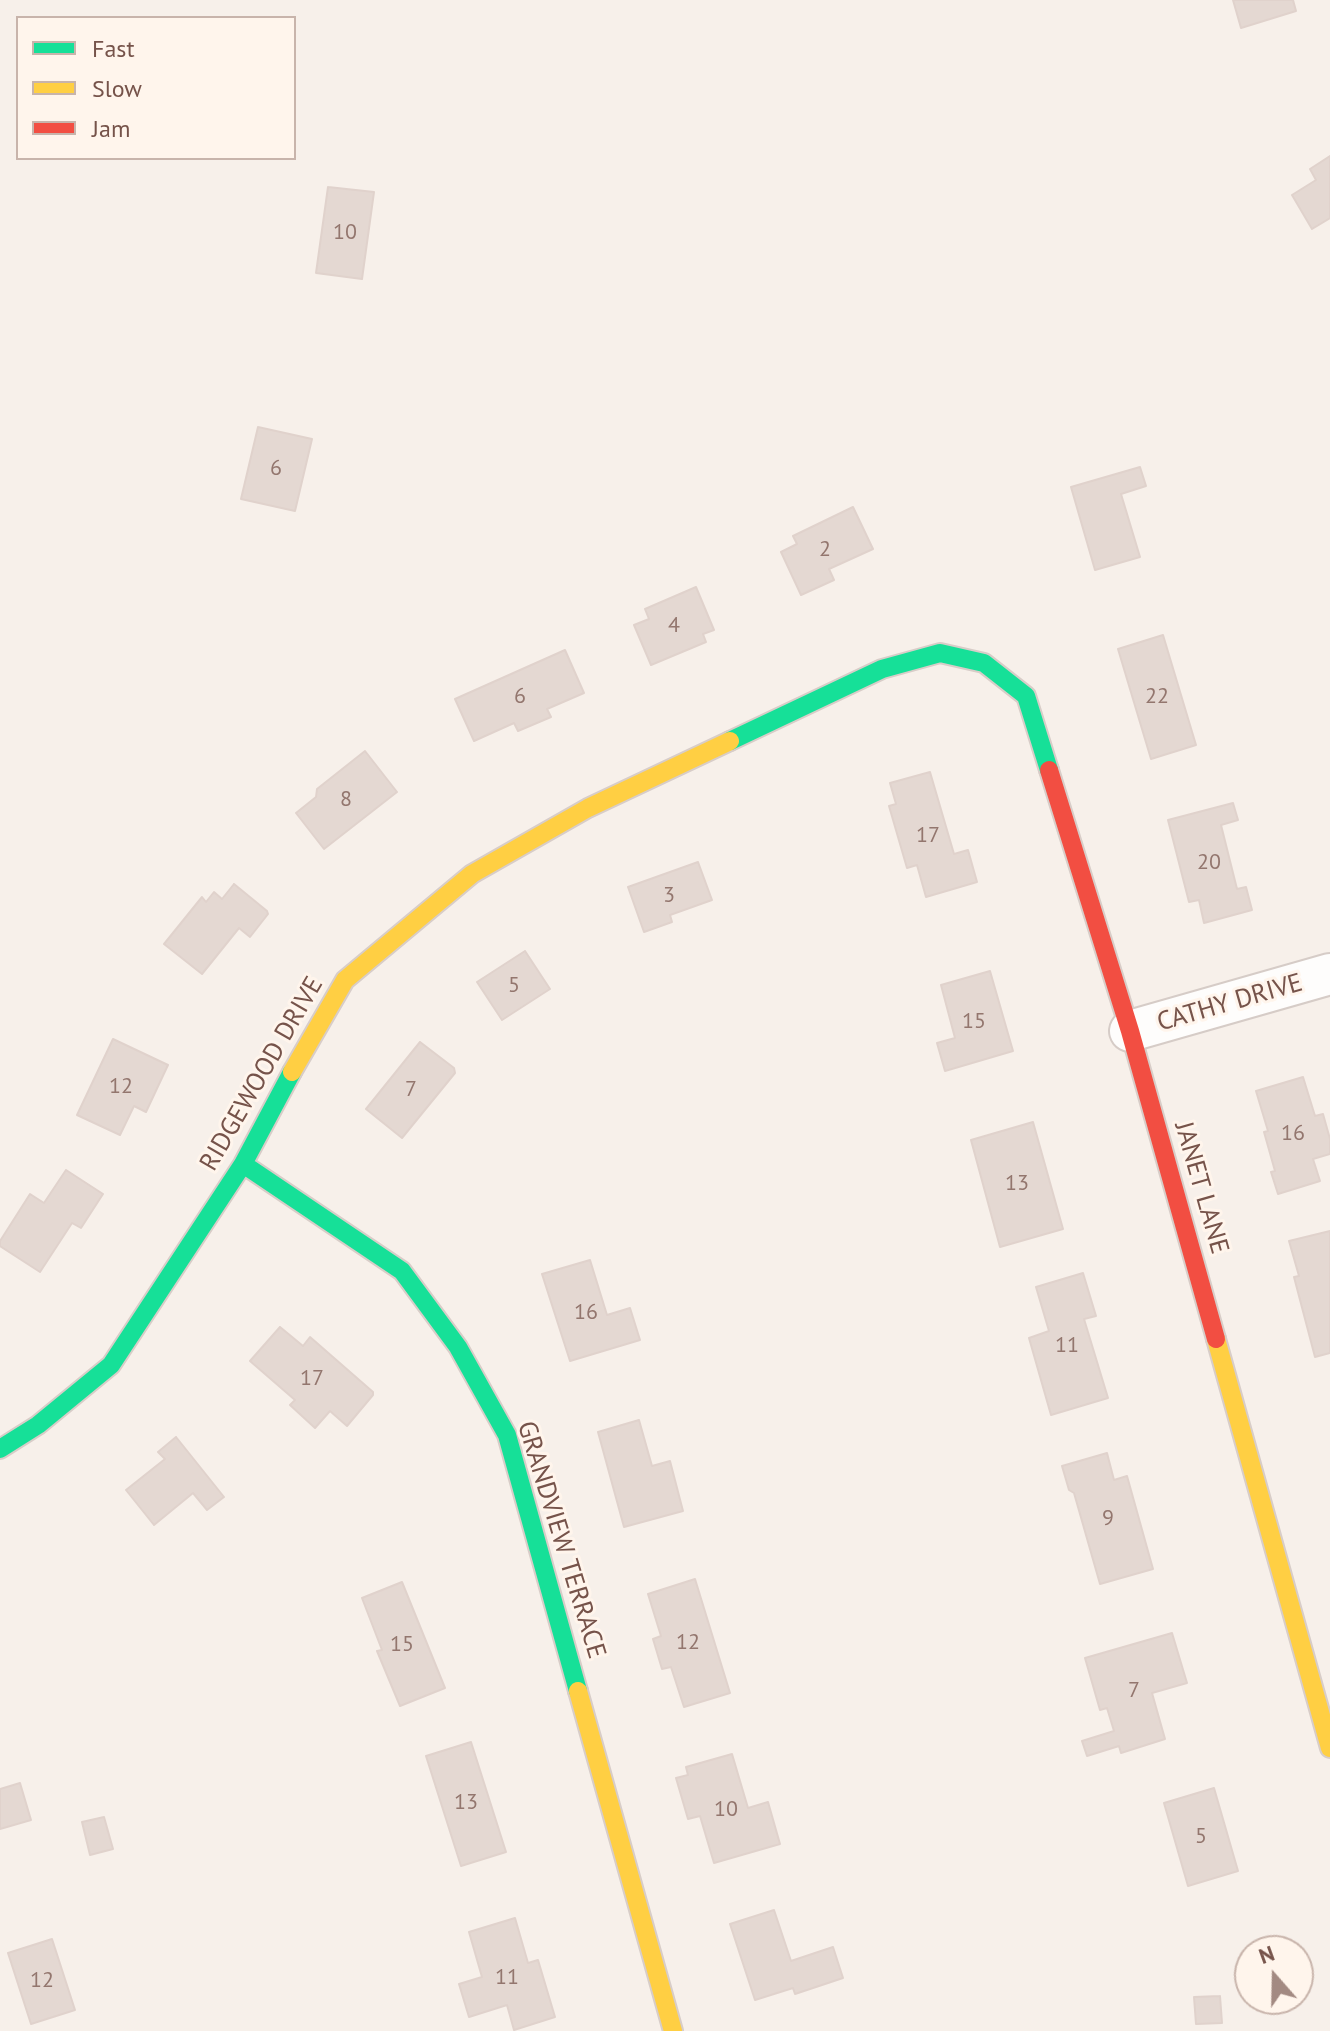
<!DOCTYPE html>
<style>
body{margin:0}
#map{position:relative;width:1330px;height:2031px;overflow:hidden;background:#f7f0ea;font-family:"PT Sans",sans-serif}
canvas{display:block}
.legend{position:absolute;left:16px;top:16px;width:280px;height:144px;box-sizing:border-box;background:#fff5ec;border:2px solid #c8b4ab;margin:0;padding:10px 14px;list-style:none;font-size:24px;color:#76534a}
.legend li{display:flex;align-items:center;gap:16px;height:40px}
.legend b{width:40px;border:2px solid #c8b4ab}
.north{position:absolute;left:1234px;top:1935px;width:80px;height:80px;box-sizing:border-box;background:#fff5ec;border:2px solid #c8b4ab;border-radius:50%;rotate:340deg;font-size:22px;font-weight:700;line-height:32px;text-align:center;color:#76534a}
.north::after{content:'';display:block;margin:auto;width:28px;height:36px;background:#a38a82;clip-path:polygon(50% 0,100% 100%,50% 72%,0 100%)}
</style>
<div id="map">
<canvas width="1330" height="2031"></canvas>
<ul class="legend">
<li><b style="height:10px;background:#16e098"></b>Fast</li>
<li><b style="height:10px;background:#ffcf43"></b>Slow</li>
<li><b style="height:10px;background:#f24e42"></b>Jam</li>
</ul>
<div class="north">N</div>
</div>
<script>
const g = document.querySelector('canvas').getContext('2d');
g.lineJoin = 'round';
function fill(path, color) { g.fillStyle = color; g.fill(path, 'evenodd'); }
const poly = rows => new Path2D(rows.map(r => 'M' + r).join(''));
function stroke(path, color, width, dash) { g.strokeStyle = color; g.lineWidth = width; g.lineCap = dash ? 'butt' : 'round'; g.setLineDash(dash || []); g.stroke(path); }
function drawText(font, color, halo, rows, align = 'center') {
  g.font = font + ' "PT Sans",sans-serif'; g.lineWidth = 6; g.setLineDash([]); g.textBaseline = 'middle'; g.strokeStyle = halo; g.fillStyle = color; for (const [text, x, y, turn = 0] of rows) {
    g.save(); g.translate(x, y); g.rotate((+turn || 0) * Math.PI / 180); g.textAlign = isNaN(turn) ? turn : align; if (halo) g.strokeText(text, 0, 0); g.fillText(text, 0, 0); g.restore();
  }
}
const building = poly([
 [1233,0,1293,0,1296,11,1241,28,1233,0],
 [1330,156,1330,218,1312,229,1292,195,1316,180,1310,169,1330,156],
 [328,187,374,192,362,279,316,273,328,187],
 [258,427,312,439,295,511,241,499,258,427],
 [1140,467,1146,486,1121,494,1140,557,1095,570,1071,487,1140,467],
 [853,507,873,549,829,569,834,580,801,595,781,552,797,544,793,536,853,507],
 [696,587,714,630,703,634,706,642,651,665,634,625,649,619,645,609,696,587],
 [1163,635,1196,745,1151,759,1118,649,1163,635],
 [565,650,584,693,547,709,551,717,518,731,514,723,474,741,455,699,565,650],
 [365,751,397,792,324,849,296,813,316,797,317,789,365,751],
 [930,772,954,854,968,850,977,882,926,897,917,865,907,868,889,806,896,804,890,783,930,772],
 [1233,803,1238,820,1221,825,1237,889,1246,887,1252,910,1204,923,1199,900,1189,902,1168,820,1233,803],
 [698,862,712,900,670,915,672,922,644,932,628,887,698,862],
 [234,884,267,911,268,914,250,937,239,928,202,974,164,944,202,897,206,902,214,892,222,899,234,884],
 [525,951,550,989,502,1020,477,982,525,951],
 [990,971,1013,1051,945,1071,937,1043,955,1038,941,985,990,971],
 [113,1039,168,1065,146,1112,134,1106,120,1135,77,1115,113,1039],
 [420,1042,454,1068,455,1073,402,1138,366,1109,420,1042],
 [1303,1077,1315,1116,1323,1114,1330,1139,1330,1154,1313,1159,1320,1181,1278,1194,1271,1172,1275,1171,1264,1132,1268,1131,1256,1091,1303,1077],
 [1033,1122,1063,1229,1000,1247,971,1140,1033,1122],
 [66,1170,103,1194,81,1228,72,1223,40,1272,0,1246,0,1241,30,1194,44,1203,66,1170],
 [1330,1231,1330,1353,1315,1357,1294,1277,1299,1276,1289,1241,1330,1231],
 [590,1260,607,1315,630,1308,640,1340,570,1361,542,1274,590,1260],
 [1083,1273,1096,1316,1084,1319,1108,1398,1051,1415,1029,1338,1049,1331,1036,1287,1083,1273],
 [280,1327,303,1346,310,1337,373,1392,373,1395,347,1426,330,1411,315,1428,290,1405,295,1400,250,1361,280,1327],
 [639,1420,652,1466,670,1461,683,1511,624,1527,598,1432,639,1420],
 [176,1437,224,1497,207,1510,193,1493,154,1525,126,1490,165,1459,158,1452,176,1437],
 [1107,1453,1114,1480,1127,1476,1153,1569,1100,1584,1074,1493,1069,1490,1062,1466,1107,1453],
 [695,1579,730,1693,684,1707,671,1667,662,1669,653,1639,661,1636,648,1594,695,1579],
 [402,1582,445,1688,400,1706,377,1651,382,1650,362,1598,402,1582],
 [1172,1633,1187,1683,1152,1693,1165,1739,1121,1753,1119,1746,1087,1756,1082,1741,1114,1731,1107,1708,1100,1710,1085,1658,1172,1633],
 [471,1742,506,1852,461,1866,426,1756,471,1742],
 [732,1754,748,1808,768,1802,780,1844,714,1863,700,1816,688,1819,676,1778,688,1775,686,1767,732,1754],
 [20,1783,31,1820,0,1829,0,1789,20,1783],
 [1214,1788,1238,1871,1188,1886,1164,1803,1214,1788],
 [104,1817,113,1849,90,1855,82,1822,104,1817],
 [774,1910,791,1961,833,1947,843,1978,795,1994,793,1988,755,2000,730,1924,774,1910],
 [515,1918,528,1963,538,1960,555,2017,514,2030,507,2005,469,2017,459,1984,482,1977,469,1932,515,1918],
 [52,1939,75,2010,31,2024,8,1953,52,1939],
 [1220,1996,1222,2023,1196,2024,1194,1997,1220,1996]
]);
fill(building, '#e4d8d2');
stroke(building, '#e0d2cc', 2);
const street = poly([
 [1130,1031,1330,974]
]);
const fast = poly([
 [730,741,882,669,940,653,984,663,1026,696,1049,770],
 [243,1164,402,1271,458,1347,507,1435,578,1691],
 [0,1449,38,1425,111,1365,243,1164,292,1072]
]);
const slow = poly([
 [292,1072,345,980,472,874,588,808,730,741],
 [1216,1339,1330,1748],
 [578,1691,673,2031]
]);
const jam = poly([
 [1049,770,1130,1031,1216,1339]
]);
stroke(street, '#d6ccc7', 44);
stroke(fast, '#d8cdc8', 22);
stroke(slow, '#d8cdc8', 22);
stroke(jam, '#d8cdc8', 22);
stroke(street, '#fefdfc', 40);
stroke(fast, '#16e098', 18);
stroke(slow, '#ffcf43', 18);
stroke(jam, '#f24e42', 18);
drawText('22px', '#93766e', null, [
 ["10",345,233],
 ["6",276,469],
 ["2",825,550],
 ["4",674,626],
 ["6",520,697],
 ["22",1157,697],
 ["8",346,800],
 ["17",928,836],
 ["20",1209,863],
 ["3",669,896],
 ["5",514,986],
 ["15",974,1022],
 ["12",121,1087],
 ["7",411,1090],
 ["16",1293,1134],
 ["13",1017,1184],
 ["16",586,1313],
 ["11",1067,1346],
 ["17",312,1379],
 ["9",1108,1519],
 ["12",688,1643],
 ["15",402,1645],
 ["7",1134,1691],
 ["13",466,1803],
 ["10",726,1810],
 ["5",1201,1837],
 ["11",507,1978],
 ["12",42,1981]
]);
drawText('26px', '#76534a', '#fff5ec', [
 ["CATHY DRIVE",1230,1003,-16],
 ["RIDGEWOOD DRIVE",262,1074,-60],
 ["JANET LANE",1201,1188,74],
 ["GRANDVIEW TERRACE",561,1540,73]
]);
</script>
